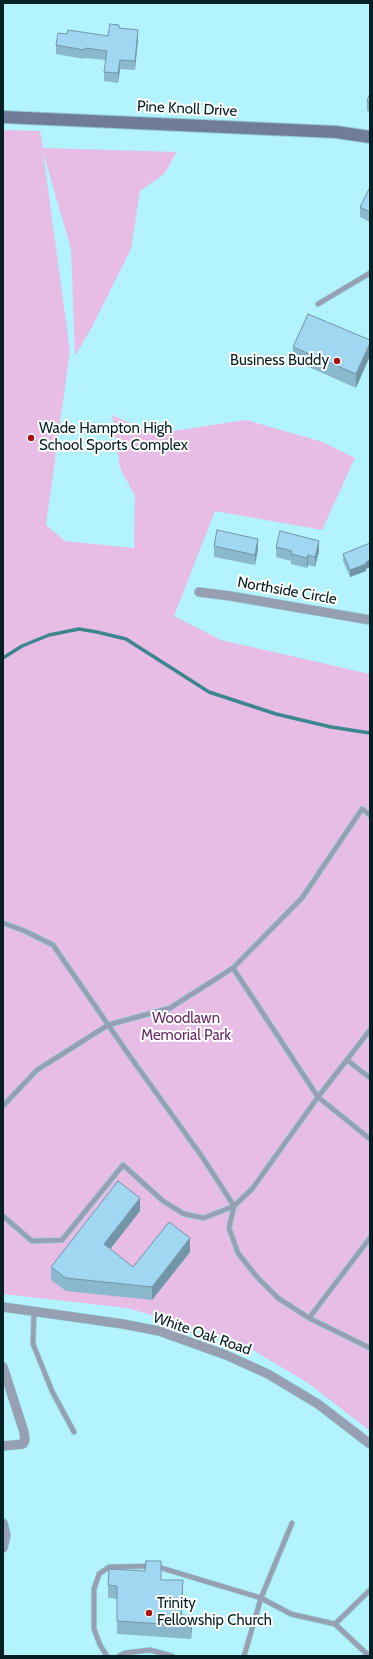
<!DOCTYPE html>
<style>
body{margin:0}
#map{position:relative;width:373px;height:1659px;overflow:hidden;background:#b3f3fd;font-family:Cabin,sans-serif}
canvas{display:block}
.frame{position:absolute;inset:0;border:4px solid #052024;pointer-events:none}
</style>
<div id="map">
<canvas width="373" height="1659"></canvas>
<div class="frame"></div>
</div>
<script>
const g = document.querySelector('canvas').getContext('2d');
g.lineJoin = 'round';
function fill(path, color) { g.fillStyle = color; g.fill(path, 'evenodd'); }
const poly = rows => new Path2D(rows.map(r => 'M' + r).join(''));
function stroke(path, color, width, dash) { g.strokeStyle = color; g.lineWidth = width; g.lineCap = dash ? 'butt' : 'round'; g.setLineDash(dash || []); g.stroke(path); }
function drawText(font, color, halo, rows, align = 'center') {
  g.font = font + ' Cabin,sans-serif'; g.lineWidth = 4; g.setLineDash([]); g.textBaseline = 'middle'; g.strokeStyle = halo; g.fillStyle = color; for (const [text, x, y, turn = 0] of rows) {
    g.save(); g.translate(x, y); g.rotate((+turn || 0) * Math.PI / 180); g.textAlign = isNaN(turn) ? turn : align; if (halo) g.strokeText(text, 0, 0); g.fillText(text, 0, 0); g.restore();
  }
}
fill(poly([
 [3,130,40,131,43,148,177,152,164,174,140,191,131,249,92,327,75,356,71,249,43,152,70,351,46,525,65,541,134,548,135,496,120,468,112,415,153,434,246,420,323,442,355,458,322,530,215,511,174,616,221,640,370,674,370,1431,308,1383,236,1340,127,1308,3,1294]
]), '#e7bde5');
stroke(poly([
 [3,658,22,646,49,635,79,629,97,632,126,639,209,692,276,714,331,727,370,733]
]), '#3d8690', 3.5);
const lane = poly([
 [318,304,370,273],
 [3,923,25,931,53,945,129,1055,203,1158,234,1206,229,1228,238,1253,257,1277,278,1298,309,1318,370,1348],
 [233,968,318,1097,370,1139],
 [347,1060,370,1078],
 [3,1106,37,1070,108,1025,170,1008,233,968,302,898,362,809,370,815],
 [3,1216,32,1241,62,1240,123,1165,163,1201,184,1214,204,1218,234,1206,252,1189,318,1097,370,1030],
 [34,1311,33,1344,52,1391,74,1432],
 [309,1318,370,1238],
 [107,1656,100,1645,94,1629,94,1589,99,1574,109,1567,155,1566,261,1598,291,1614,335,1624],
 [119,1656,125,1653,150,1650,172,1656],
 [244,1656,261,1598,292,1523],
 [369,1656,335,1624,370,1590]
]);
const street = poly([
 [199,592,230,596,370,620],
 [3,1307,123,1324,159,1331,226,1355,268,1374,318,1404,370,1444],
 [3,1367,24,1432,25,1440,23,1444,3,1446],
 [3,1523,6,1535,3,1548]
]);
const secondary = poly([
 [3,117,336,132,370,137]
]);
stroke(lane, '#94cdd6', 6);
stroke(street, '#94cdd6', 10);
stroke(secondary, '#94cdd6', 14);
stroke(lane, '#979fb2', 4.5);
stroke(street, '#979fb2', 9);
stroke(secondary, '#717c98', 12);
fill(poly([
 [119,28,138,39,135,70,120,69,118,83,104,81,104,72,106,60,85,58,84,59,56,54,56,45,67,34,108,36],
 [370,93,370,112,367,111,367,101],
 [370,187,370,222,360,217,360,207],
 [370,340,356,388,293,360,293,347],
 [214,546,258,549,255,565,214,557],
 [276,547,319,551,315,567,308,565,307,568,291,564,291,561,276,557],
 [343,554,366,569,366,571,350,577,343,561],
 [140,1211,110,1249,133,1267,190,1252,152,1300,66,1291,51,1280,51,1267],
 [161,1580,183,1593,182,1615,192,1616,191,1639,117,1634,117,1599,108,1598,108,1585]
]), '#8ab9ce');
fill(poly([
 [138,30,138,39,135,70,135,61],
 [120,60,120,69,118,83,118,73],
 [370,343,370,356,356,388,356,374],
 [258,539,258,549,255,565,255,555],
 [319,541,319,551,315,567,315,557],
 [308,555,308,565,307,568,307,558],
 [370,560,370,567,366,569,366,571,350,577,350,570],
 [140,1198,140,1211,104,1257,104,1244],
 [190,1238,190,1252,152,1300,152,1287],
 [183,1580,183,1593,181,1628,181,1615],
 [192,1616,192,1629,191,1639,191,1626]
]), '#7196a8');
const building = poly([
 [110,24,119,25,119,28,138,30,135,61,120,60,118,73,104,72,107,51,85,48,84,50,56,45,58,33,67,34,68,30,108,36,110,24],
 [370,93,370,102,367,101,370,93],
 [370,187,370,212,360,207,370,187],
 [308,314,370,340,370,343,356,374,293,347,308,314],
 [217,530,258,539,255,555,214,546,217,530],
 [280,531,319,541,315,557,308,555,307,558,291,554,292,551,276,547,280,531],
 [370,543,370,560,366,562,366,564,350,570,343,554,370,543],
 [118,1181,140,1198,104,1244,133,1267,169,1222,190,1238,152,1287,66,1278,51,1267,118,1181],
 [146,1561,161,1561,161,1580,183,1580,181,1615,192,1616,191,1626,117,1621,117,1586,108,1585,109,1569,145,1571,146,1561]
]);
fill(building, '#a1d7f0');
stroke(building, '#7196a8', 1);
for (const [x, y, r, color] of [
 [337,361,4,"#a81314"],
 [31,438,4,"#a81314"],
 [149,1613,4,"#a81314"]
]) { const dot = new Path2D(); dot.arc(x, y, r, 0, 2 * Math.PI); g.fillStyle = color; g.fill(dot); stroke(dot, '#fff', 1.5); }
drawText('15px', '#052024', '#fff', [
 ["Pine Knoll Drive",187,109,3],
 ["Northside Circle",287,591,10],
 ["White Oak Road",202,1334,19]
]);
drawText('15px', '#052024', '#fff', [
 ["Business Buddy",329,361,"right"],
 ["Wade Hampton High",39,429],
 ["School Sports Complex",39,446],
 ["Trinity",157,1604],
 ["Fellowship Church",157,1621]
], 'left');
drawText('15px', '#692c69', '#fff', [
 ["Woodlawn",186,1019],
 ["Memorial Park",186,1036]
]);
</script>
